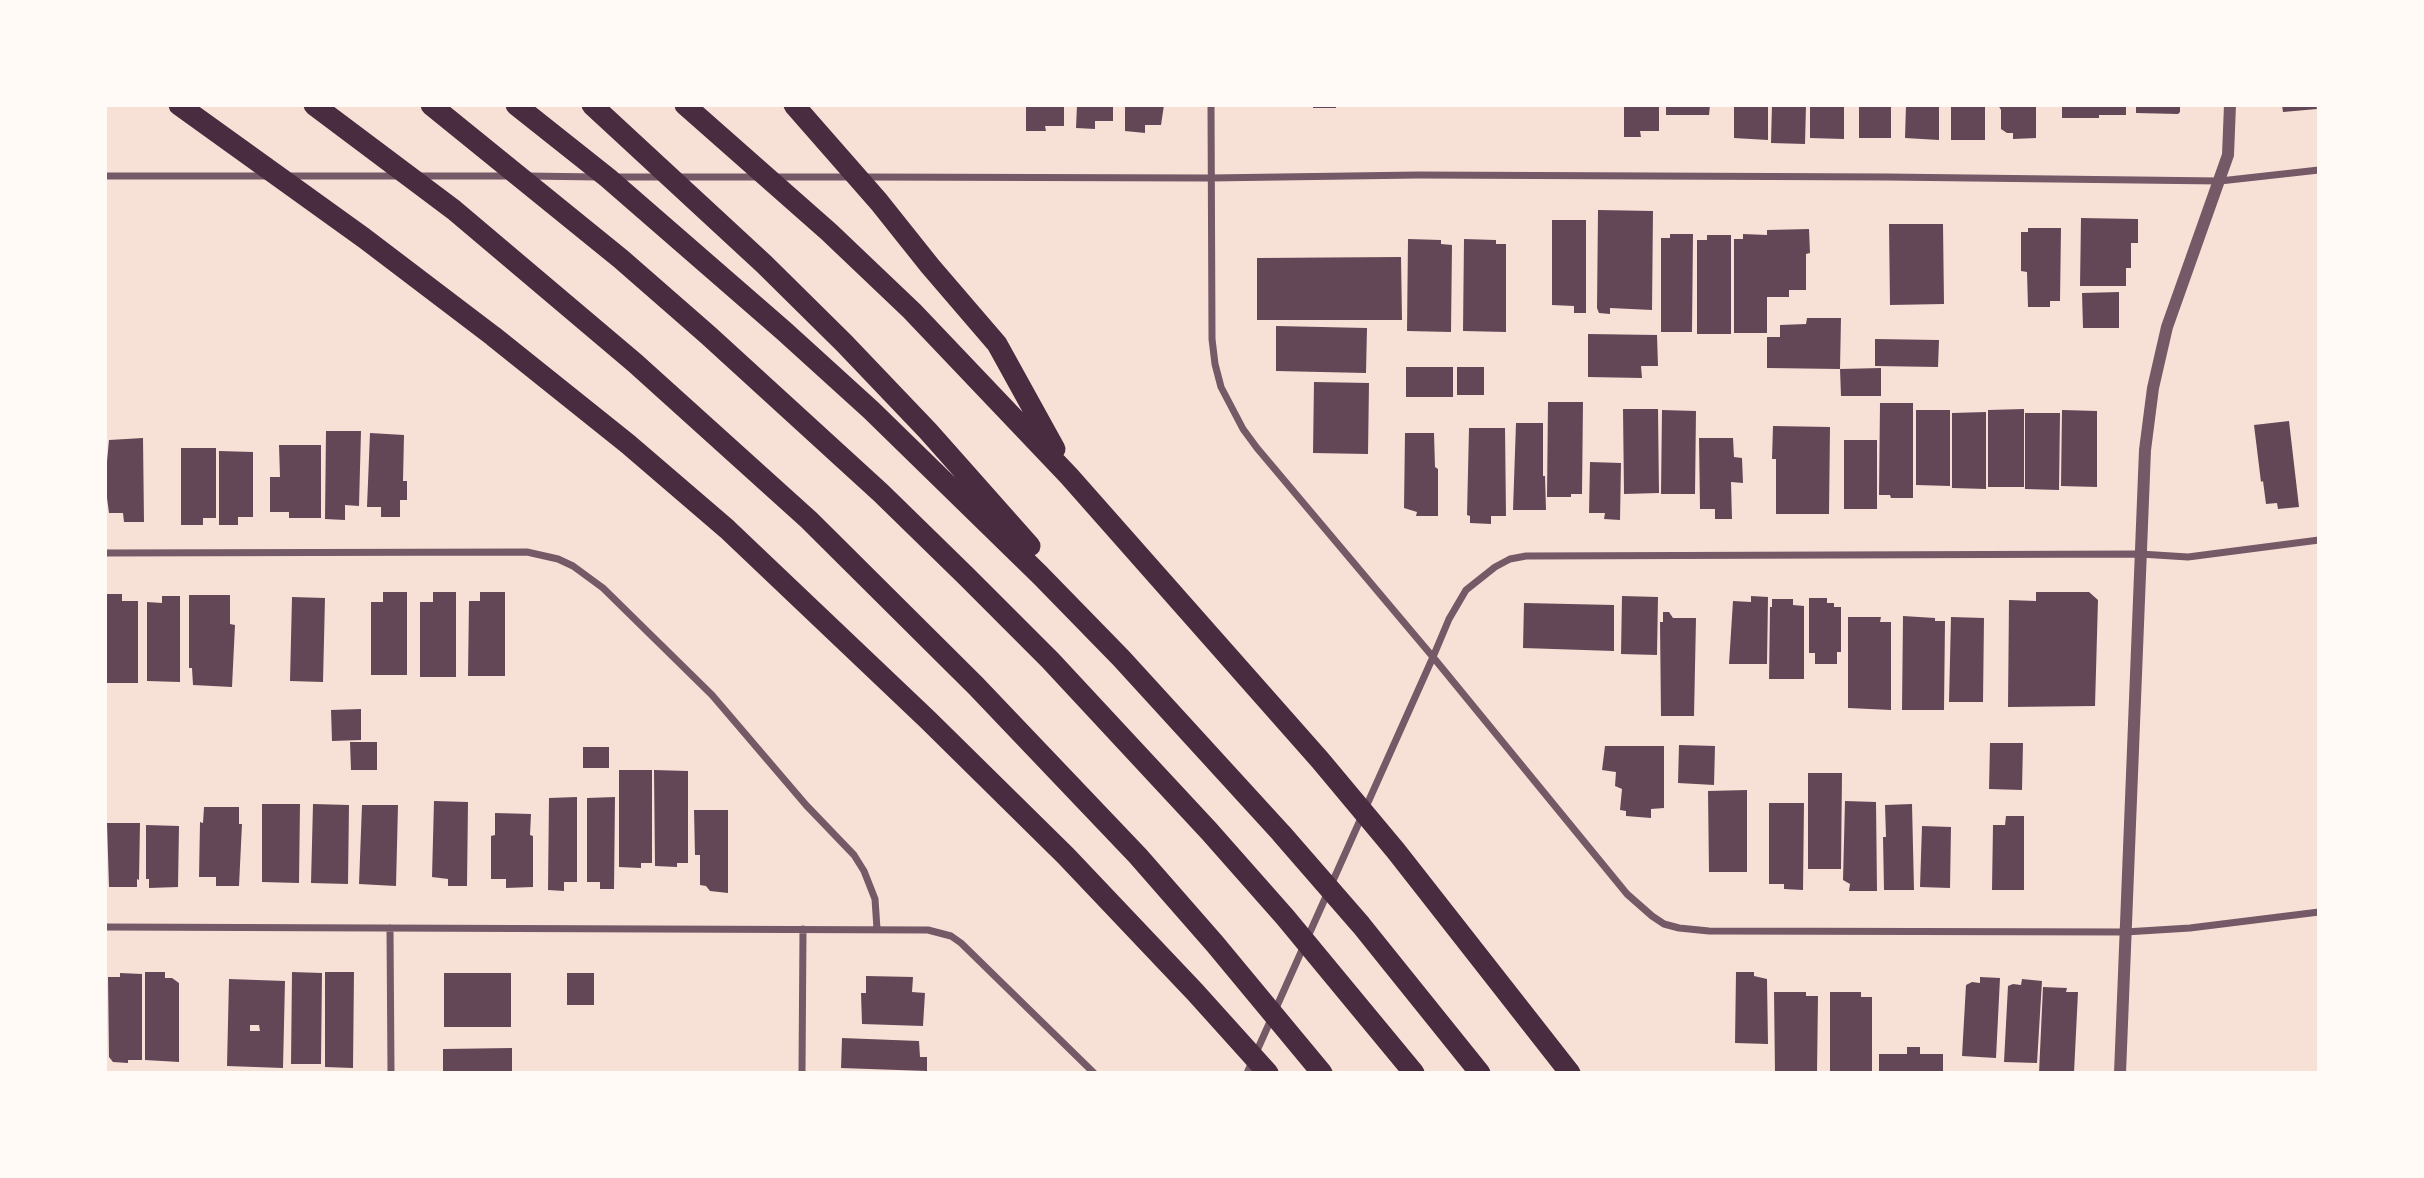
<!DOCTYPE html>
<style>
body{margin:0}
#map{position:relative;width:2424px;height:1178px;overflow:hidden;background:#f7e1d7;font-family:Ubuntu,sans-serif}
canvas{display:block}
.frame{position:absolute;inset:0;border:107px solid #fffaf5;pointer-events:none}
</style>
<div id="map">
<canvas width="2424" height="1178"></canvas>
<div class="frame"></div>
</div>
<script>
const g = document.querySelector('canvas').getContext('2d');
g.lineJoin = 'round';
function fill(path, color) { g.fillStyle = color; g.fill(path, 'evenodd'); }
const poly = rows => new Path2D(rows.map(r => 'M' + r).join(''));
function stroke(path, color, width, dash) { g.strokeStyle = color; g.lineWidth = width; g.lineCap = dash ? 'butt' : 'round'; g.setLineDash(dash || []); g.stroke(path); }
fill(poly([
 [1026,105,1064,105,1064,126,1045,126,1046,131,1026,131],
 [1077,105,1113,105,1113,121,1095,121,1095,129,1076,128],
 [1125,105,1164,105,1161,125,1145,125,1145,133,1125,131],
 [1313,105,1336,105,1336,108,1313,108],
 [1624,105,1659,105,1659,131,1640,131,1641,137,1624,137],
 [1666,105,1710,105,1709,115,1666,115],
 [1734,105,1768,105,1768,140,1734,138],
 [1772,105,1806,105,1805,144,1771,143],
 [1810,105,1844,105,1844,139,1810,138],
 [1859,105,1891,105,1891,138,1859,138],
 [1906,105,1939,105,1939,140,1905,138],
 [1951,105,1985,105,1985,140,1951,140],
 [1998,105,2036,105,2036,138,2013,139,2013,133,2007,133,2001,129,2001,110],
 [2062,105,2126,105,2126,115,2099,115,2099,118,2062,118],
 [2136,105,2180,105,2180,112,2178,114,2136,113],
 [2282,105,2316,105,2317,109,2283,112],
 [1598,210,1653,211,1652,310,1610,308,1610,314,1599,313,1597,308],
 [2081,218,2138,219,2138,243,2131,243,2131,268,2126,268,2126,286,2080,286],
 [1552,220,1586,220,1586,313,1574,313,1574,306,1552,305],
 [1889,224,1943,224,1944,304,1890,305],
 [2028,228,2061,228,2060,301,2050,301,2050,307,2028,307,2027,272,2021,271,2021,232,2028,232],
 [1809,229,1810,253,1806,254,1806,290,1789,290,1789,297,1767,297,1767,333,1734,333,1734,239,1743,239,1743,234,1767,235,1767,230],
 [1670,234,1693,234,1692,332,1661,332,1661,238,1670,238],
 [1707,235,1731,235,1731,334,1697,334,1697,240,1707,240],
 [1408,239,1441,240,1441,244,1452,245,1451,332,1407,331],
 [1464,239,1496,240,1496,244,1506,244,1506,332,1463,331],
 [1401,257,1402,320,1257,320,1257,258],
 [2119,292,2119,328,2083,328,2082,293],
 [1807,318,1841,318,1840,369,1881,368,1881,396,1841,396,1840,369,1767,368,1767,337,1780,337,1780,325,1806,324],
 [1276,326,1367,328,1366,373,1276,371],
 [1588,334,1657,335,1658,366,1641,366,1642,378,1588,377],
 [1875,339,1939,340,1938,367,1875,366],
 [1406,367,1453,367,1453,397,1406,397],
 [1457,367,1484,367,1484,395,1457,395],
 [1314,382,1369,383,1368,454,1313,453],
 [1548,402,1583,402,1582,494,1571,494,1571,497,1547,497],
 [1880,403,1913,403,1913,498,1891,498,1890,495,1879,495],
 [1623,409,1658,409,1659,493,1624,494],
 [2024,409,2024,487,1988,487,1988,410],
 [1662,410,1696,411,1695,494,1661,494],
 [1916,410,1950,410,1950,486,1916,485],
 [2062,410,2097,411,2097,487,2061,486],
 [1986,412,1986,489,1952,488,1952,413],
 [2025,413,2060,413,2059,490,2025,489],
 [2289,421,2299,507,2278,509,2277,503,2266,504,2263,481,2261,482,2254,425],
 [1516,423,1543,423,1543,476,1545,476,1546,510,1513,510],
 [1773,426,1830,427,1829,514,1776,514,1776,459,1772,459],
 [1469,428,1505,428,1506,516,1491,516,1491,524,1470,523,1470,516,1467,515],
 [326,431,361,431,359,506,345,505,345,520,325,519],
 [370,433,404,435,403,481,407,481,407,500,400,500,400,517,381,517,381,507,367,507],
 [1405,433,1434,433,1435,467,1438,469,1438,516,1416,516,1417,512,1404,508],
 [143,438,144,522,124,522,123,513,109,513,105,483,109,440],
 [1699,438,1733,438,1734,457,1742,458,1743,483,1731,482,1732,519,1715,519,1715,509,1700,509],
 [1844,440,1877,440,1877,509,1844,509],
 [279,445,321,445,321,518,289,518,289,512,270,512,270,477,280,477],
 [181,448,216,448,216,518,203,518,203,525,181,525],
 [219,451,253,452,253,517,238,517,238,525,219,525],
 [1590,462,1621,463,1620,520,1604,519,1605,513,1589,513],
 [383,592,407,592,407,675,371,675,371,602,383,602],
 [433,592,456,592,456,677,420,677,420,602,433,602],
 [480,592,505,592,505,676,468,676,469,601,480,601],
 [2036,592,2089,592,2098,600,2095,706,2008,707,2009,600,2036,601],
 [106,594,122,594,122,601,138,601,138,683,107,683],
 [189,595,230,595,230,624,235,625,232,687,193,685,192,668,189,668],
 [162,596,180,596,180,682,147,681,147,602,162,603],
 [1622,596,1658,597,1657,655,1621,654],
 [1751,596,1768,597,1767,664,1729,664,1733,601,1751,602],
 [292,597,325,598,323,682,290,681],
 [1809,598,1827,598,1827,603,1834,603,1834,607,1841,607,1841,652,1837,652,1837,664,1815,664,1815,653,1809,653],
 [1772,599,1793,599,1793,605,1804,606,1804,679,1769,679,1770,607,1772,607],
 [1524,603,1614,605,1614,651,1523,648],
 [1663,612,1669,612,1673,618,1696,618,1694,716,1661,716,1660,622,1663,622],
 [1903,616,1935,618,1935,621,1945,621,1944,710,1902,710],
 [1848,617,1881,617,1880,622,1891,622,1891,710,1848,708],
 [1951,617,1984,618,1983,702,1949,702],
 [361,709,361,740,332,741,331,710],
 [350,742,377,742,377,770,351,770],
 [1990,743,2023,743,2022,790,1989,789],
 [1679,745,1715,746,1714,785,1678,783],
 [1605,746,1664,746,1664,808,1651,809,1651,818,1626,816,1626,811,1620,810,1622,789,1615,786,1616,772,1602,770],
 [583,747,609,747,609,768,583,768],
 [619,770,652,770,652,863,641,863,641,868,619,867],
 [654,770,688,771,688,863,677,863,677,867,655,866],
 [1808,773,1842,773,1841,869,1808,869],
 [1747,790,1747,872,1709,872,1708,791],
 [577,797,577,882,564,882,564,891,548,890,549,798],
 [615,797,614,889,600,889,600,882,587,882,587,798],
 [434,801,468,802,467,886,448,886,448,879,432,877],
 [1845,801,1876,802,1877,891,1849,891,1850,884,1843,880],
 [1769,803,1804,803,1803,890,1784,889,1784,884,1769,884],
 [262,804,300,804,299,883,262,882],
 [313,804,349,805,348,884,311,883],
 [1912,804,1914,890,1884,890,1883,837,1886,837,1885,805],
 [362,805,398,805,396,886,359,884],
 [204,807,239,807,239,824,242,824,239,886,216,886,216,877,199,877,200,822,203,823],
 [694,810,728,810,728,893,710,891,706,886,700,885,700,855,695,855],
 [495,813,531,814,530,835,533,836,533,887,506,888,506,879,491,879,491,836,495,835],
 [2006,816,2024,816,2024,890,1992,890,1993,825,2005,825],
 [107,823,140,823,139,880,137,879,137,887,109,887],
 [146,825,179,826,178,887,149,888,149,879,146,879],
 [1922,826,1951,827,1950,888,1920,887],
 [145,972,165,972,165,978,172,978,179,983,179,1062,145,1060],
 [292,972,322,973,321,1064,291,1064],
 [325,972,354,972,353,1068,325,1067],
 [1736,972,1754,972,1754,976,1767,979,1768,1044,1735,1043],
 [120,973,142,974,142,1060,128,1060,128,1063,113,1062,109,1057,108,977,120,977],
 [444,973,511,973,511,1027,444,1027],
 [567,973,594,973,594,1005,567,1005],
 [866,976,913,977,912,992,925,993,923,1026,862,1024,861,993,866,993],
 [1980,977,2000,978,1996,1058,1962,1056,1966,985,1972,982,1980,983],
 [229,979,285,981,283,1068,227,1066],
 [250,1025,259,1025,260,1031,250,1031],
 [2022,979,2042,981,2037,1063,2004,1062,2008,986,2013,984,2021,985],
 [2043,987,2067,988,2066,992,2078,992,2074,1073,2039,1073],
 [1774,992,1806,992,1806,996,1818,996,1817,1073,1775,1073],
 [1830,992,1861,992,1861,997,1872,997,1872,1073,1830,1073],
 [842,1038,919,1041,920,1057,927,1057,927,1071,841,1068],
 [1907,1047,1920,1047,1920,1054,1943,1054,1943,1073,1879,1073,1879,1054,1907,1054],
 [512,1048,512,1073,443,1073,443,1049]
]), '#644757');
stroke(poly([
 [1211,105,1212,339,1215,364,1221,387,1243,429,1257,448,1433,657,1247,1073],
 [105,176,268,176],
 [287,176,401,176],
 [420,176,510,176],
 [528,176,597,177],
 [616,177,664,177],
 [675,177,758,177],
 [773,177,853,177],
 [864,177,1210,178,1418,175,1888,177,2220,181,2319,170],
 [2319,540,2188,557,2140,554,1526,556,1510,559,1495,567,1466,590,1449,619,1433,657,1627,894,1652,916,1664,924,1679,928,1709,931,2125,932,2190,928,2319,912],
 [105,553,527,552,558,559,573,566,603,588,712,695,806,805,854,855,864,871,875,899,877,929],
 [105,927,928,930,951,936,961,943,1094,1073],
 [390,928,391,1073],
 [802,1073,803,929]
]), '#755966', 7);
stroke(poly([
 [2120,1073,2145,450,2153,388,2167,327,2228,155,2230,105]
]), '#755966', 12);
stroke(poly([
 [179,105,364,238,493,336,628,444,727,529,928,720,1066,856,1195,992,1268,1073],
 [314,105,454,210,635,363,809,520,976,686,1138,856,1215,944,1322,1073],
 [431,105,621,259,708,335,881,493,966,576,1050,660,1209,831,1285,917,1414,1073],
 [516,105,608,178,784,331,871,410,1040,575,1121,658,1281,833,1361,925,1480,1073],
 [592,105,764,264,844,343,928,431,1030,546],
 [685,105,829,232,912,311,1069,476,1320,760,1396,851,1570,1073],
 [794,105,879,202,930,266,997,344,1055,449]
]), '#4a2c40', 21);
</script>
